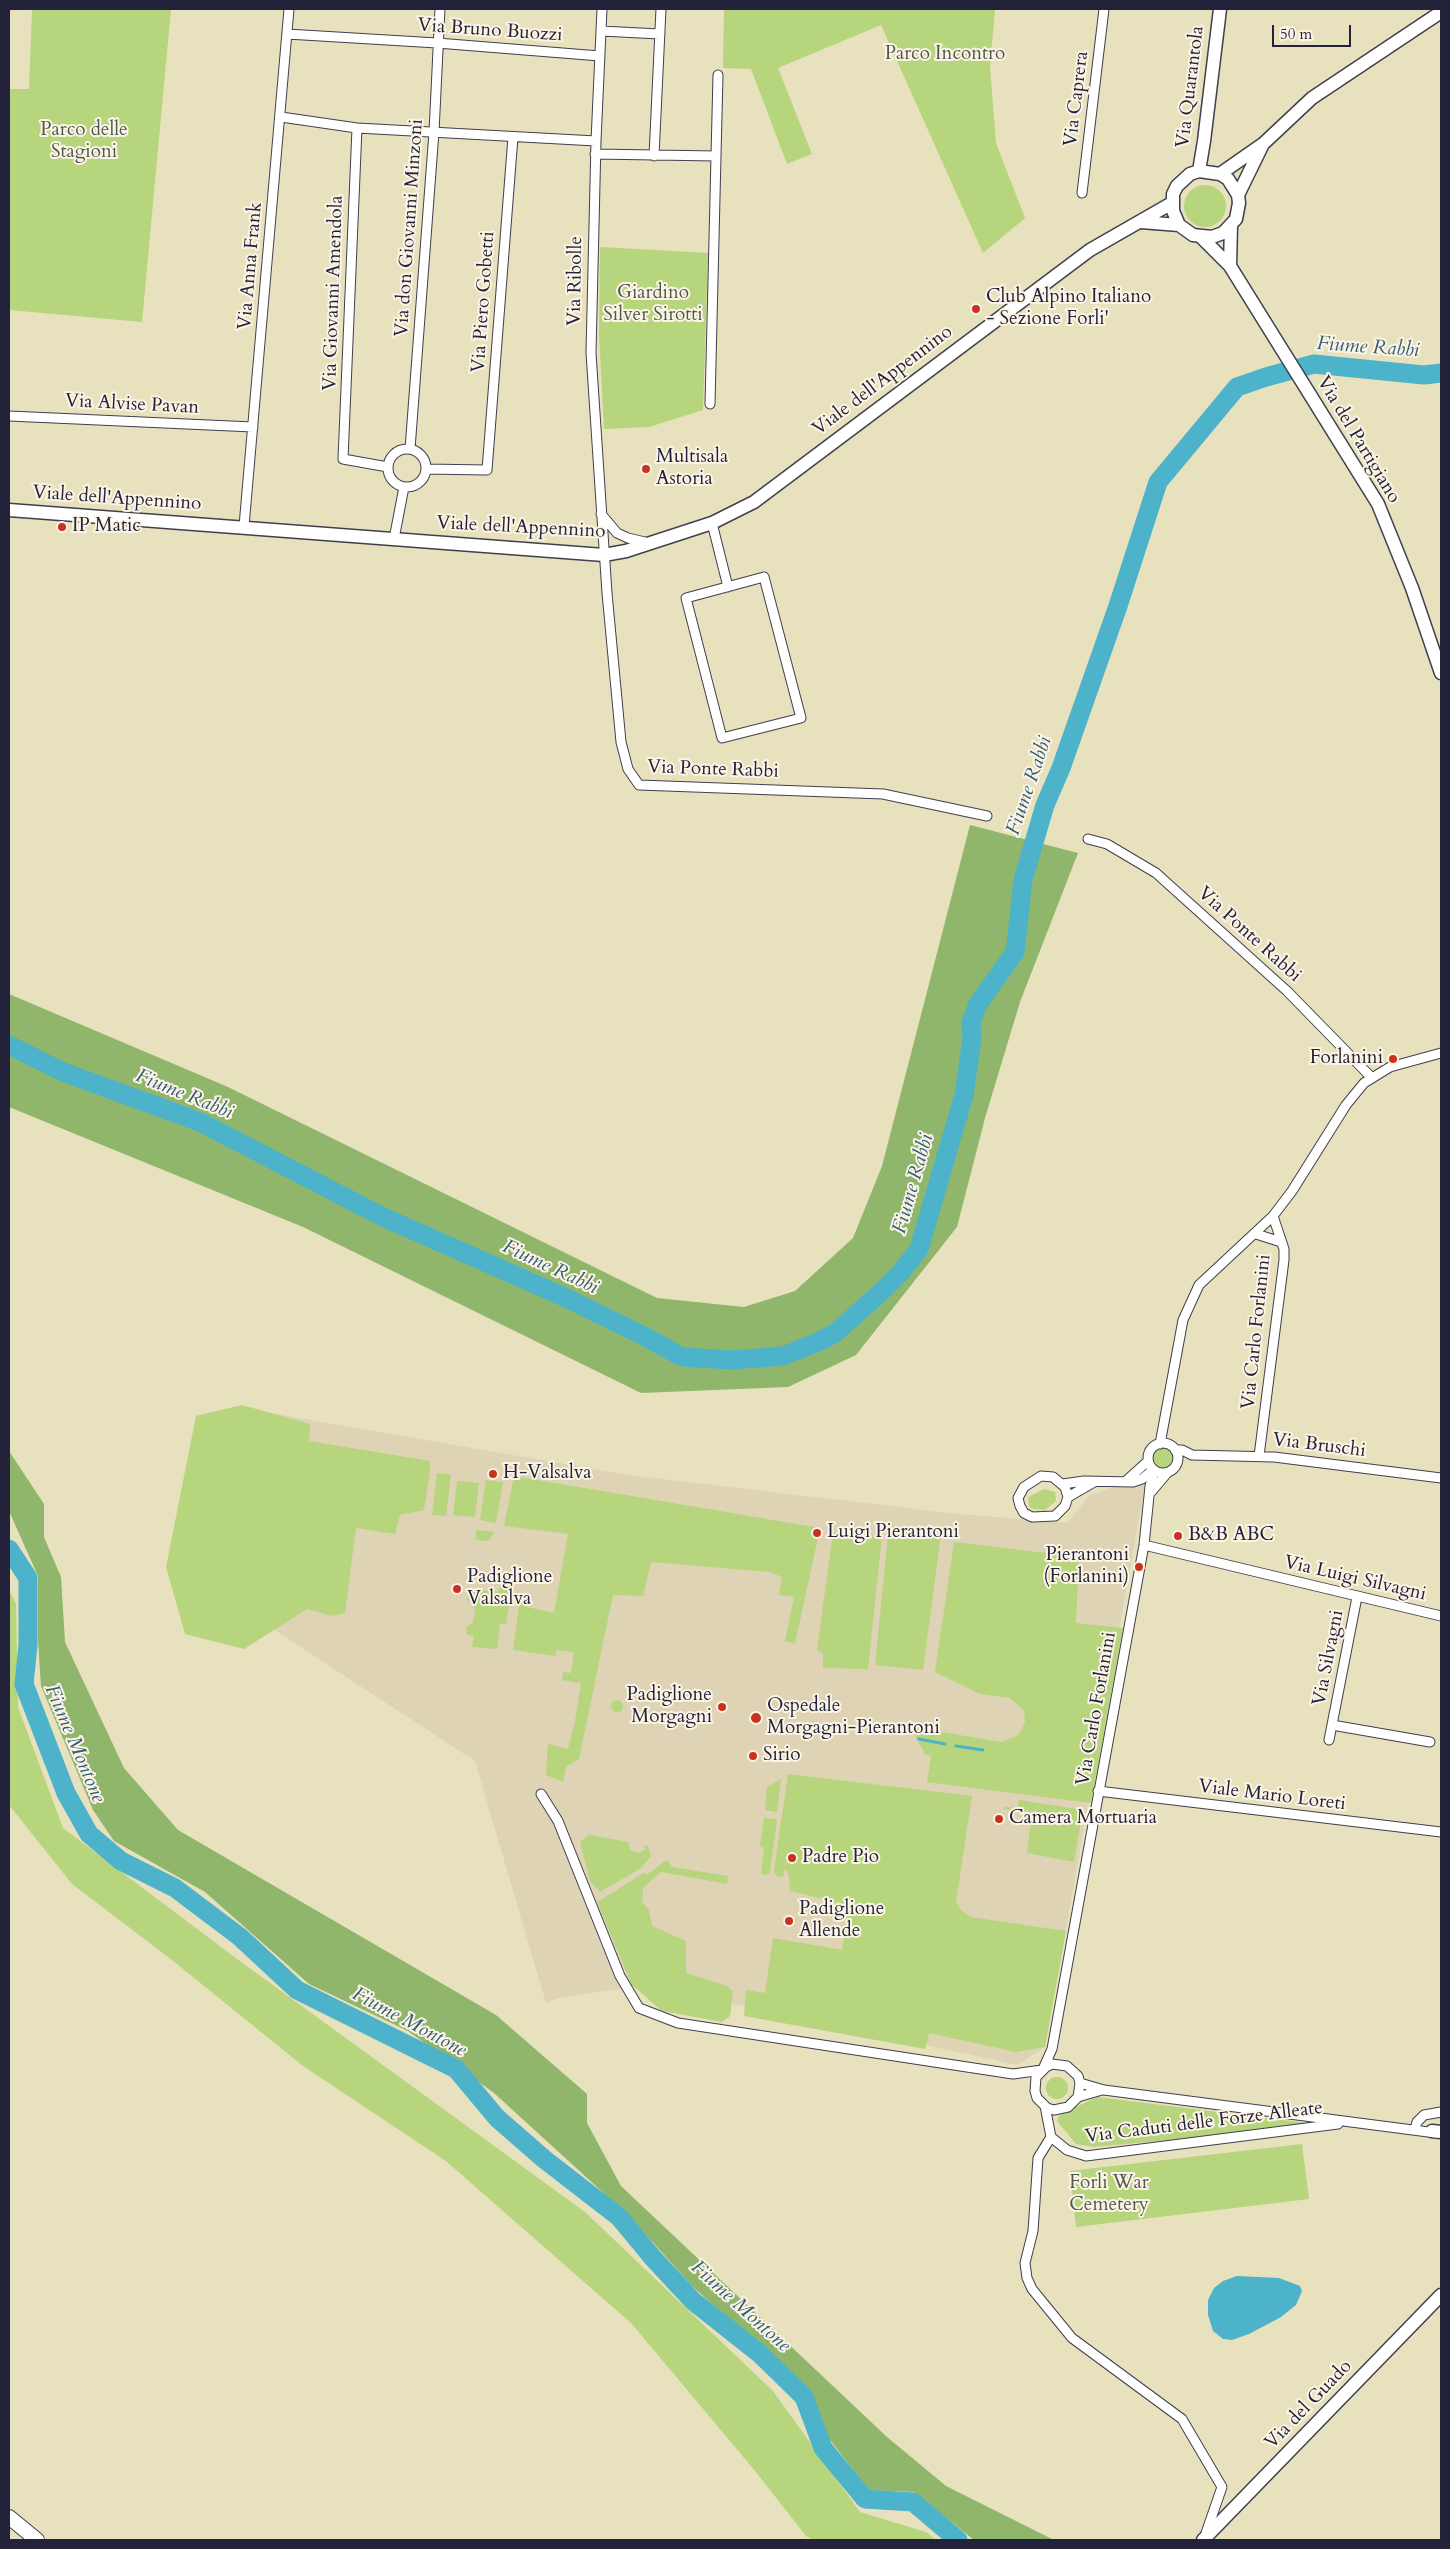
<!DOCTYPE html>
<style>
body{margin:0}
#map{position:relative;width:1450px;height:2549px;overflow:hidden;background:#e8e1bd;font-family:Cardo,serif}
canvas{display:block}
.frame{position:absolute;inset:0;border:10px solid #22223b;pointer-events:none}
.scale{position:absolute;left:1272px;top:25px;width:79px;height:22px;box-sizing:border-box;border:2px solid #22223b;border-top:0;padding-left:6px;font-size:15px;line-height:18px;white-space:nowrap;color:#22223b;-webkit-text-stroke:4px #fcf5e5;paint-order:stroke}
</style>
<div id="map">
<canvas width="1450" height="2549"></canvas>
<div class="frame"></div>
<div class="scale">50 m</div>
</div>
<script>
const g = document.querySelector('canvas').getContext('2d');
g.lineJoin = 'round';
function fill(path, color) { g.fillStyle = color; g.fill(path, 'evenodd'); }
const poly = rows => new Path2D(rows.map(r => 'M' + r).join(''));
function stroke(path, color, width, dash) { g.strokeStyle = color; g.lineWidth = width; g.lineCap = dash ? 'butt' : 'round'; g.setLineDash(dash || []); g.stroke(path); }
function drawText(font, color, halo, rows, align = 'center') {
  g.font = font + ' Cardo,serif'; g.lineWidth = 4; g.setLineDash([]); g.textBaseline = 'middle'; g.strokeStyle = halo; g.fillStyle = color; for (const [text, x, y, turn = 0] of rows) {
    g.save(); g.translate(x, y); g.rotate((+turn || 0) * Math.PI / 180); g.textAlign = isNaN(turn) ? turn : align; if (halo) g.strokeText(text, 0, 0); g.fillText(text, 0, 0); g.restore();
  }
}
fill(poly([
 [258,1411,628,1475,950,1513,1067,1523,1089,1496,1147,1473,1045,2047,1018,2065,644,1985,559,1998,546,2003,475,1761,250,1614]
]), '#ded3b5');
fill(poly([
 [32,9,171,9,142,322,9,310,9,89,29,89],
 [724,9,995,9,990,68,996,143,1025,218,983,253,881,25,778,68,812,154,787,164,751,69,723,68],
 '1184 206a21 21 0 1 1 42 0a21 21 0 1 1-42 0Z',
 [600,247,708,253,703,410,649,427,604,429,599,334],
 [242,1405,310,1424,309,1441,430,1461,430,1472,424,1510,400,1515,395,1534,356,1528,345,1613,332,1616,307,1609,244,1649,185,1634,166,1567,196,1416],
 '1153 1458a10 10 0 1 1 20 0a10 10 0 1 1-20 0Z',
 [437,1473,451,1475,446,1516,432,1515],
 [514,1476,820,1528,795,1644,785,1641,794,1597,779,1595,782,1577,770,1572,651,1562,643,1596,613,1595,579,1759,566,1767,563,1782,546,1775,548,1744,568,1749,575,1721,581,1683,562,1680,563,1672,571,1673,574,1652,556,1650,556,1656,513,1650,520,1598,529,1599,527,1607,554,1613,568,1534,504,1526],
 [486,1480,503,1482,496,1523,480,1520],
 [457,1481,479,1483,475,1517,453,1515],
 [1044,1489,1055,1492,1056,1501,1045,1510,1033,1509,1029,1506,1028,1497],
 [889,1525,941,1534,923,1670,875,1665],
 [476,1530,494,1532,489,1540,483,1541,476,1539],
 [833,1532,882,1536,868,1669,823,1668,823,1653,817,1650],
 [954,1542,1079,1557,1076,1623,1123,1628,1091,1803,927,1782,931,1756,925,1754,916,1738,917,1728,1002,1742,1019,1735,1025,1722,1024,1711,1010,1698,980,1694,935,1672],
 [500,1586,508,1588,506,1599,510,1599,506,1624,500,1624,497,1649,472,1647,474,1636,466,1634,467,1626,473,1623,475,1609,472,1602,467,1600,469,1592,472,1588,498,1592],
 [9,1590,16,1604,18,1707,63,1828,237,1959,585,2212,773,2391,860,2512,926,2532,936,2540,813,2540,806,2536,756,2472,631,2323,446,2161,303,2066,172,1960,72,1884,9,1805],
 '611 1706a6 6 0 1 1 12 0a6 6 0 1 1-12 0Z',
 [788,1774,972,1796,956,1902,961,1910,970,1917,1066,1931,1045,2047,1016,2052,929,2033,925,2049,744,2016,746,1990,765,1993,773,1938,842,1950,849,1905,790,1891,789,1875,785,1868,783,1877,776,1876,774,1871],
 [781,1779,777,1812,765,1810,767,1787],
 [1019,1800,1083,1810,1074,1862,1027,1853,1032,1812,1003,1809,1004,1807,1018,1808],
 [764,1818,777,1819,770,1872,766,1875,761,1874,764,1848,760,1846],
 [589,1835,628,1842,630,1850,639,1853,646,1849,644,1845,647,1845,651,1856,641,1868,600,1892,590,1881,580,1842],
 [665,1861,668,1861,672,1867,728,1876,727,1884,661,1872,643,1888,642,1902,649,1910,652,1926,686,1941,686,1973,727,1986,733,1992,730,2016,722,2022,662,2011,632,1985,597,1902,644,1873,647,1875],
 '1046 2088a11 11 0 1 1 22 0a11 11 0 1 1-22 0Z',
 [1097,2097,1307,2123,1253,2132,1094,2147,1076,2144,1057,2121,1059,2115],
 [1302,2144,1309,2199,1076,2227,1070,2171]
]), '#b6d57c');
fill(poly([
 [970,825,1078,853,1020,1002,985,1118,957,1227,856,1355,788,1387,641,1393,303,1227,9,1107,9,994,228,1087,657,1298,744,1307,795,1291,853,1238,882,1166],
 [9,1451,44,1504,44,1537,61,1577,65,1642,124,1768,178,1830,496,2015,587,2094,587,2123,621,2186,887,2437,946,2486,1054,2540,974,2540,914,2492,869,2490,830,2440,808,2390,692,2286,631,2218,494,2093,408,2031,309,1984,205,1892,114,1841,93,1810,41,1686,38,1641,38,1576,9,1511]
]), '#90b66c');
fill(poly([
 [1237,2276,1279,2278,1300,2286,1302,2291,1296,2305,1281,2317,1249,2334,1232,2340,1223,2339,1213,2331,1208,2315,1208,2300,1214,2288,1223,2281]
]), '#4cb3cb');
stroke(poly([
 [919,1739,945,1744],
 [956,1746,983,1750]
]), '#4cb3cb', 3);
stroke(poly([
 [9,1045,63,1072,200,1122,383,1217,564,1297,644,1336,682,1357,733,1360,783,1356,818,1342,835,1333,879,1294,901,1272,919,1249,964,1095,972,1038,971,1023,978,1004,1015,952,1023,880,1045,805,1061,768,1118,606,1158,482,1237,387,1266,377,1314,364,1424,375,1441,373],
 [9,1549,28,1578,28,1645,24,1684,66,1793,89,1834,121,1861,175,1888,240,1937,297,1990,456,2069,497,2118,544,2159,619,2217,653,2258,693,2301,760,2354,804,2397,823,2448,865,2499,913,2502,958,2540]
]), '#4cb3cb', 19);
const street = poly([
 [602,9,596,141,591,353,607,593,621,742,628,769,639,785,883,794,987,816],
 [601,31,660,34],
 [287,34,437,43,600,56],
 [281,117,357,128,596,141],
 [357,128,343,459,388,467],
 [595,154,716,156,710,404],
 [654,156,661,9],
 [716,156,718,75],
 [1082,193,1104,9],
 [9,416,253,427],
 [410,449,434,132,440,9],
 '388 468a19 19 0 1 1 38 0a19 19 0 1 1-38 0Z',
 [426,469,487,470,513,137],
 [601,514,617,533,628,538,649,543],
 [712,523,728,587],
 [244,526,289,9],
 [394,539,404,487],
 [764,577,801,718,722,738,686,598,764,577],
 [1088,839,1107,844,1156,873,1287,991,1371,1077],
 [1256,1234,1281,1242],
 '1148 1458a15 15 0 1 1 30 0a15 15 0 1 1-30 0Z',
 [1160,1444,1183,1320,1199,1285,1273,1216,1292,1191,1346,1105,1364,1083,1390,1067,1441,1053],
 [1175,1450,1182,1450,1192,1455,1274,1457,1441,1478],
 [1259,1456,1284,1260,1284,1249,1273,1216],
 [1041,1476,1053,1477,1065,1487,1068,1497,1065,1506,1055,1516,1032,1517,1024,1513,1020,1506,1018,1498,1024,1487,1041,1476],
 [1127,1480,1148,1461],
 [1063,1484,1084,1481,1133,1482,1142,1479,1153,1470],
 [1151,1492,1167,1473],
 [1068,1497,1094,1482],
 [1144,1545,1441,1616],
 [1332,1725,1430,1742],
 [1329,1740,1357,1597],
 [1098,1791,1441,1832],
 [541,1794,558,1821,620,1976,639,2008,678,2023,1013,2074,1042,2070],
 [1043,2069,1052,2049,1144,1545,1150,1486,1154,1471],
 [1080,2083,1104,2090,1436,2133],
 [1078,2097,1080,2083,1078,2076,1067,2066,1052,2064,1046,2067,1036,2077,1035,2091,1037,2098,1047,2108,1054,2110,1068,2107,1078,2097,1102,2090],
 [1045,2106,1051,2137,1067,2150,1086,2156,1338,2124],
 [1415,2129,1417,2122,1424,2115,1441,2112],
 [1051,2137,1038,2158,1033,2231,1025,2263,1027,2278,1032,2289,1072,2338,1182,2419,1222,2487,1206,2533]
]);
const secondary = poly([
 [1199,171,1204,141,1220,9],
 [1220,174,1263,144,1312,98,1441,12],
 [1238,195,1228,179,1220,174,1199,171,1190,174,1177,186,1173,194,1173,211,1179,225,1193,235,1212,237,1223,233,1236,219,1239,203,1238,195,1262,146],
 [1141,222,1179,225],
 [1201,237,1230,266,1378,504,1412,588,1441,673],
 [1230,266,1231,226],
 [9,510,604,555,626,551,712,523,754,502,1090,250,1172,203],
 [1432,2131,1441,2132],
 [1203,2540,1441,2295]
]);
const primary = poly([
 [9,2517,37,2540]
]);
stroke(street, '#403f4e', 11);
stroke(secondary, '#403f4e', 15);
stroke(primary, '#403f4e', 16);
stroke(street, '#fff', 9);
stroke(secondary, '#fff', 12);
stroke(primary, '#fff', 14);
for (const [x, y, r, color] of [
 [976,309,5,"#c8321e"],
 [646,469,5,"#c8321e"],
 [62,527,5,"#c8321e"],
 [1393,1059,5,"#c8321e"],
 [493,1474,5,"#c8321e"],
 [817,1533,5,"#c8321e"],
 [1178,1536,5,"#c8321e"],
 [1139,1567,5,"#c8321e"],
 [457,1589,5,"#c8321e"],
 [722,1707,5,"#c8321e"],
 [756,1718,6,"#c8321e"],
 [753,1756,5,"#c8321e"],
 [999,1819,5,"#c8321e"],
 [792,1858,5,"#c8321e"],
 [789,1921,5,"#c8321e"]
]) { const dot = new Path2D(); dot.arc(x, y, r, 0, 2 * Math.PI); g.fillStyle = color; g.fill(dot); stroke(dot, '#fcf5e5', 2); }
drawText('19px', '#22223b', '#fcf5e5', [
 ["Via Bruno Buozzi",490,31,4],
 ["Via Quarantola",1191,87,-83],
 ["Via Caprera",1077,99,-83],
 ["Via don Giovanni Minzoni",410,228,-86],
 ["Via Anna Frank",251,266,-85],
 ["Via Ribolle",576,281,-89],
 ["Via Giovanni Amendola",334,293,-88],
 ["Via Piero Gobetti",484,302,-86],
 ["Viale dell'Appennino",883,381,-37],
 ["Via Alvise Pavan",132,405,3],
 ["Via del Partigiano",1358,440,59],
 ["Viale dell'Appennino",117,499,4],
 ["Viale dell'Appennino",521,528,3],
 ["Via Ponte Rabbi",713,770,2],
 ["Via Ponte Rabbi",1249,935,42],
 ["Via Carlo Forlanini",1257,1332,-84],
 ["Via Bruschi",1319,1446,7],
 ["Via Luigi Silvagni",1355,1579,13],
 ["Via Silvagni",1329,1658,-79],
 ["Via Carlo Forlanini",1097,1709,-80],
 ["Viale Mario Loreti",1272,1796,7],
 ["Via Caduti delle Forze Alleate",1204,2123,-7],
 ["Via del Guado",1309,2405,-46]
]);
drawText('19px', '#4e584e', '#fcf5e5', [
 ["Parco Incontro",945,55],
 ["Parco delle",84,131],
 ["Stagioni",84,153],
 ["Giardino",653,294],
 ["Silver Sirotti",653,316],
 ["Forli War",1109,2184],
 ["Cemetery",1109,2206]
]);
drawText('19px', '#22223b', '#fcf5e5', [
 ["Club Alpino Italiano",986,298],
 ["- Sezione Forli'",986,320],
 ["Multisala",656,458],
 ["Astoria",656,480],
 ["IP Matic",72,527],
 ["Forlanini",1383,1059,"right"],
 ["H-Valsalva",503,1474],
 ["Luigi Pierantoni",827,1533],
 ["B&B ABC",1188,1536],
 ["Pierantoni",1129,1556,"right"],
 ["(Forlanini)",1129,1578,"right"],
 ["Padiglione",467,1578],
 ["Valsalva",467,1600],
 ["Padiglione",712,1696,"right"],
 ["Morgagni",712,1718,"right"],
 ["Ospedale",767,1707],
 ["Morgagni-Pierantoni",767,1729],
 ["Sirio",763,1756],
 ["Camera Mortuaria",1009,1819],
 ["Padre Pio",802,1858],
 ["Padiglione",799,1910],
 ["Allende",799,1932]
], 'left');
drawText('italic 20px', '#335c75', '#fcf5e5', [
 ["Fiume Rabbi",1368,348,4],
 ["Fiume Rabbi",1030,786,-71],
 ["Fiume Rabbi",184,1095,22],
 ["Fiume Rabbi",914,1184,-74],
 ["Fiume Rabbi",550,1268,25],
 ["Fiume Montone",74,1744,67],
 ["Fiume Montone",409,2023,28],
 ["Fiume Montone",740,2307,42]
]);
</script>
